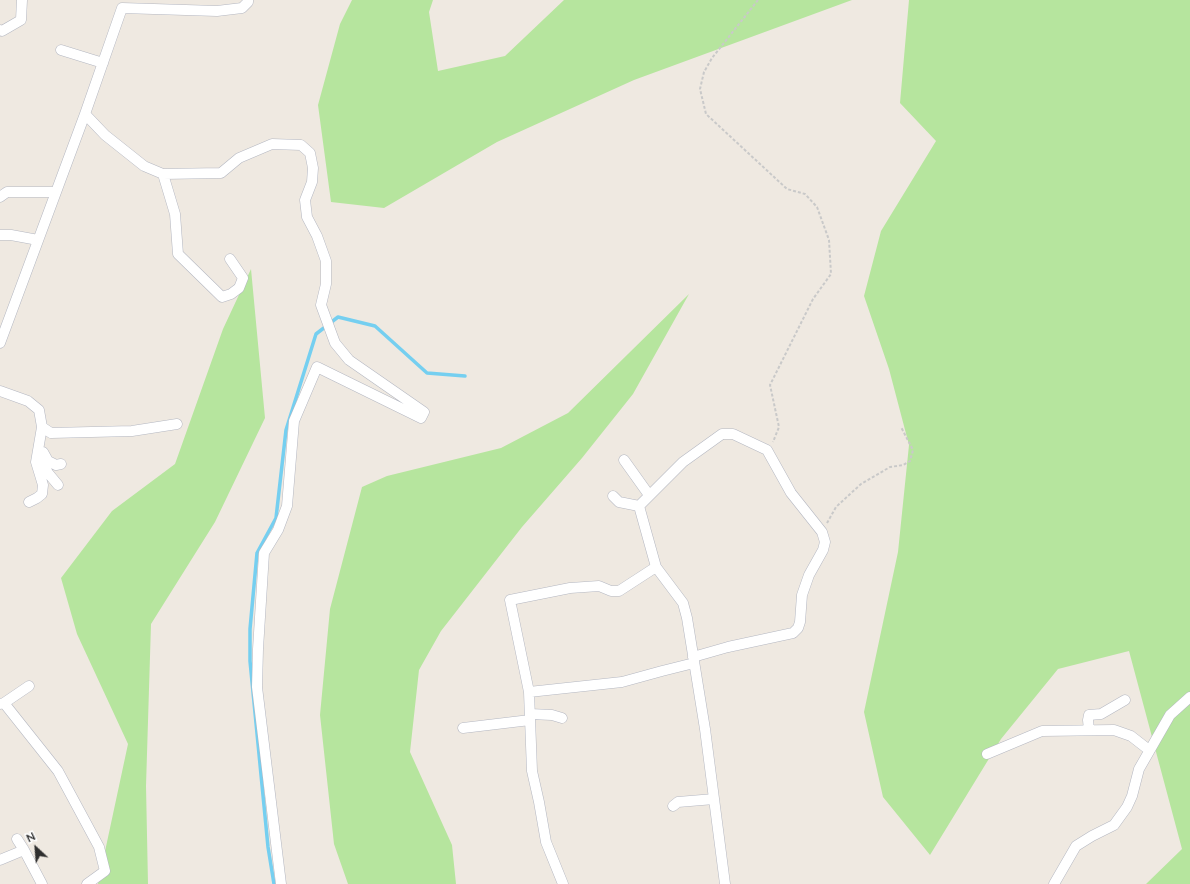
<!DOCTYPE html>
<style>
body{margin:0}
#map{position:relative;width:1190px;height:884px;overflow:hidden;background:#efe9e1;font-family:Lato,sans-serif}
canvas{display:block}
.north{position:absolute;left:16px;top:828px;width:40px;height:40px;-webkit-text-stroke:3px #fff;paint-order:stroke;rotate:334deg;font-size:11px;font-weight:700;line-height:16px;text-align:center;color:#2e2e2e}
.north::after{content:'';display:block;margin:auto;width:14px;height:18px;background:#2e2e2e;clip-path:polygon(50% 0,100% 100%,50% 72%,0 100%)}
</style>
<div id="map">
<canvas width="1190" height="884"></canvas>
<div class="north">N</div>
</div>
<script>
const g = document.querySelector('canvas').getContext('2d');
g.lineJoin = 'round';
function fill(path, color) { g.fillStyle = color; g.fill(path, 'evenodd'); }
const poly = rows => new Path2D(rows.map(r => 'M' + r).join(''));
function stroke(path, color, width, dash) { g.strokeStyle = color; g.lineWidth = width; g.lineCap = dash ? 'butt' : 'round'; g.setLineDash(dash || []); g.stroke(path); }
fill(poly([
 [352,0,433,0,429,12,438,71,505,56,564,0,852,0,634,80,497,142,384,208,331,202,318,105,340,24],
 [909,0,1190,0,1190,884,1146,884,1182,849,1129,651,1058,669,1001,739,930,855,883,797,864,712,898,552,909,445,889,369,864,296,881,231,936,141,900,103],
 [251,269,265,418,215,522,151,624,146,786,148,884,98,884,128,744,77,634,61,578,112,511,175,464,223,329],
 [689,294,633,394,582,458,522,527,441,631,419,670,410,752,452,845,456,884,348,884,334,844,320,715,330,609,362,487,387,476,501,448,568,413]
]), '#b6e59e');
stroke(poly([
 [274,884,268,847,250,661,250,629,257,553,276,518,286,430,316,334,338,317,375,326,427,373,465,376]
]), '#75cff0', 3.5);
const street = poly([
 [122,8,217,11,242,8,248,2,248,0],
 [0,30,2,31,21,20,22,0],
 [61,50,103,63],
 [85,114,105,135,144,166,163,174,175,214,178,254,222,297,231,294,239,288,243,278,230,259],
 [163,174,221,173,239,158,272,144,301,145,310,153,313,168,312,182,305,200,307,217,317,236,326,261,326,284,321,305,335,343,349,360,424,412,421,418,317,367,294,421,287,506,278,530,264,553,258,649,257,687,281,884],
 [0,197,7,192,56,192],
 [0,235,11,235,38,240],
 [0,343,85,114,122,8],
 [0,391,28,401,39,410,42,427,36,462,43,485,42,494,37,498,29,502],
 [42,427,51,433,132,431,177,424],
 [43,452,48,461,56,465,61,464],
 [38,455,48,473,58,485],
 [624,460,649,495],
 [613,496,619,502,639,506],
 [656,567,639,506,683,462,722,434,733,434,767,450,791,493,822,532,825,542,823,550,809,575,802,595,800,622,798,628,793,633,728,647,693,657],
 [529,692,622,682,662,671,694,663],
 [4,703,29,686],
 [0,704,4,703,58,771,99,847,105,871,87,884],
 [530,714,552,715,562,718],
 [463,728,530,720],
 [1089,730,1088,720,1089,715,1101,714,1125,700],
 [987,754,1042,731,1114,730,1131,736,1149,750],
 [673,806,678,802,714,799],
 [17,839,24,850],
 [0,860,24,850,42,884],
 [563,884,546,842,539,802,532,771,529,692,510,600,570,588,599,586,611,591,619,591,656,567,683,603,687,618,705,729,725,884],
 [1054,884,1076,846,1092,836,1114,825,1127,807,1132,796,1139,769,1170,715,1190,697]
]);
stroke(street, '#b4b7c1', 11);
stroke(poly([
 [758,0,712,58,704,72,700,89,706,114,787,189,805,194,817,207,829,240,831,274,813,299,770,385,779,427,773,442],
 [827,523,836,507,861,484,890,467,903,465,910,461,913,450,901,427]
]), '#c9c9c9', 2, [3, 2]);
stroke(street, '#fff', 10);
</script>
